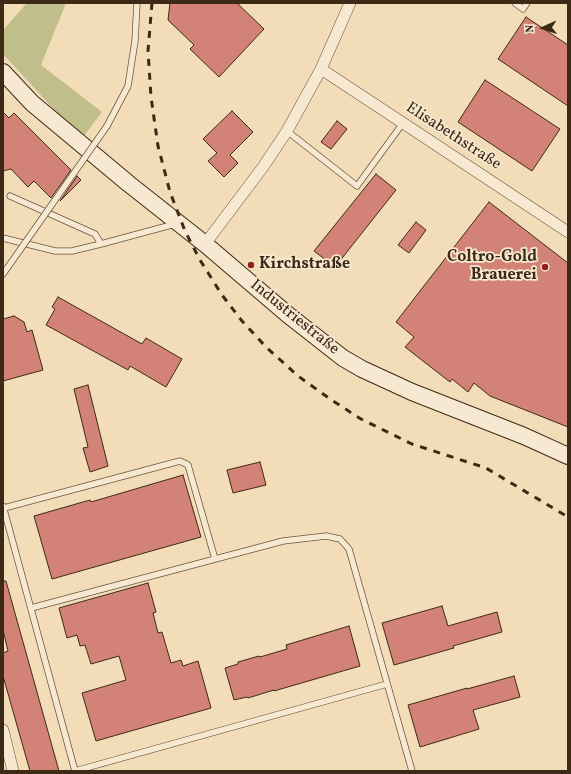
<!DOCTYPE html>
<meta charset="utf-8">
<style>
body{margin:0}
#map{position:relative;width:571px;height:774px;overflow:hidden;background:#f3dcb8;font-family:Vollkorn,serif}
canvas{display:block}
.frame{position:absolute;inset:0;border:4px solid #3c2a17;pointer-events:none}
.north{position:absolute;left:523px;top:8px;width:40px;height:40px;-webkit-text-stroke:3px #f7e8d1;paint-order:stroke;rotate:267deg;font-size:11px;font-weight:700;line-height:16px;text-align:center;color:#3c2a17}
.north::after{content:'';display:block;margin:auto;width:14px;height:18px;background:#3c2a17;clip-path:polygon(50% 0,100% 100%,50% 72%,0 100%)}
</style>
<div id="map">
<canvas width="571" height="774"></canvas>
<div class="frame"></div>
<div class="north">N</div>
</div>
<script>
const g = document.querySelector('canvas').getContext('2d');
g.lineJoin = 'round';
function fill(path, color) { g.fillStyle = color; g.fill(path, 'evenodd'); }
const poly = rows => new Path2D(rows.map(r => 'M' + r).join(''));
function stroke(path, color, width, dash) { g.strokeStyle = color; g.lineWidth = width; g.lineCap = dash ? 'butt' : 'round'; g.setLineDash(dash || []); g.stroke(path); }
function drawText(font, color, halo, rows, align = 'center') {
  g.font = font + ' Vollkorn,serif'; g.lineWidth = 3.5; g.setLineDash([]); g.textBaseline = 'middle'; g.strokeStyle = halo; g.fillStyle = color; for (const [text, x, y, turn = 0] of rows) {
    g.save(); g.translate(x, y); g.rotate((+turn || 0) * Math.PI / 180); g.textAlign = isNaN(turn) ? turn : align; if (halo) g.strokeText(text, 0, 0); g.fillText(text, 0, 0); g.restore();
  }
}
fill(poly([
 [27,3,66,3,41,65,102,112,83,137,60,116,3,54,3,30]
]), '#c0bf8b');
const building = poly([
 [170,3,237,3,264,29,219,77,190,49,194,45,168,20,170,3],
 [526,17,568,45,568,106,498,59,526,17],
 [485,80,560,129,532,171,458,122,485,80],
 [232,111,253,132,230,155,238,163,224,177,208,161,217,153,203,139,232,111],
 [3,112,9,118,14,113,71,170,51,198,34,181,28,187,11,169,3,171,3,112],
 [337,121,347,129,331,149,321,142,337,121],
 [376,174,396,190,335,267,314,251,376,174],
 [77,176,81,180,60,201,77,176],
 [489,202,568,263,568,427,490,396,474,383,468,392,452,379,450,382,405,347,414,337,396,322,489,202],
 [416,222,426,230,409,253,398,245,416,222],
 [58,297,142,344,146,338,182,359,166,387,130,366,128,370,46,325,55,309,52,307,58,297],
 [14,316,24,322,27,332,32,330,43,370,3,381,3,319,14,316],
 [88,385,108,466,90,472,83,448,88,447,74,389,88,385],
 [260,462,266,485,233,493,227,470,260,462],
 [183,475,201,537,52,579,34,516,90,500,91,502,183,475],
 [3,581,6,581,59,771,30,771,3,676,3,653,8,651,3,630,3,581],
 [148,583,156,612,153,613,158,633,162,632,171,663,181,660,183,666,198,661,211,708,96,741,82,693,126,680,119,656,91,664,85,645,80,646,77,635,67,638,59,608,148,583],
 [442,606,448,626,497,612,502,632,453,646,454,648,394,665,382,623,442,606],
 [349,626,360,666,274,691,274,690,248,698,247,697,234,700,225,668,238,664,238,662,259,656,260,657,287,649,286,645,349,626],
 [514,676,520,697,473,710,479,729,420,747,408,705,467,688,467,689,514,676]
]);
fill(building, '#d28277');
stroke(building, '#3c2a17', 1);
const service = poly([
 [515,3,523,9,527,3],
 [107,126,128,86,135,41,137,3],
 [287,131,357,186,403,123],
 [10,196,95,234,101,244],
 [3,238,55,251,72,251,101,244,175,224],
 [3,274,8,267],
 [3,506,75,771],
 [4,508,180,461,188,465,215,559],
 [31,608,283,541,326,536,340,539,349,549,412,771],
 [75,771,387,684]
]);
const minor = poly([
 [321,69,403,123,568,232],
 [205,244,263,167,287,131,321,69,350,3],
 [3,730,13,771]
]);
const secondary = poly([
 [3,72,32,103,129,184,205,244,287,314,343,358,362,369,412,392,524,436,568,456]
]);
stroke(service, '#6a563f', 7);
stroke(minor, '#6a563f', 12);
stroke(secondary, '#3c2a17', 18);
stroke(service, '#f7e8d1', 5.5);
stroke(minor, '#f7e8d1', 11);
stroke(secondary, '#f7e8d1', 16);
stroke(poly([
 [152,3,148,51,151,97,158,146,170,192,185,231,200,260,222,295,242,321,266,347,298,376,333,401,361,419,412,444,486,468,568,517]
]), '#3c2a17', 3, [7, 7]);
const serviceBridge = poly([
 [8,267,107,126]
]);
stroke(serviceBridge, '#6a563f', 7, []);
stroke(serviceBridge, '#f7e8d1', 5.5);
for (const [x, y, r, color] of [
 [251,265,4,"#8f2418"],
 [545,267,4,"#8f2418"]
]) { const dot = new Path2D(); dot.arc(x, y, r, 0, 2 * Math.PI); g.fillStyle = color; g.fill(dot); stroke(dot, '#f7e8d1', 1.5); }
drawText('16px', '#3c2a17', '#f7e8d1', [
 ["Elisabethstraße",453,137,33],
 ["Industriestraße",294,318,39]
]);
drawText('bold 16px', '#3c2a17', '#f7e8d1', [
 ["Coltro-Gold",537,258],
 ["Brauerei",537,276],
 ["Kirchstraße",259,265,"left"]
], 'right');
</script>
